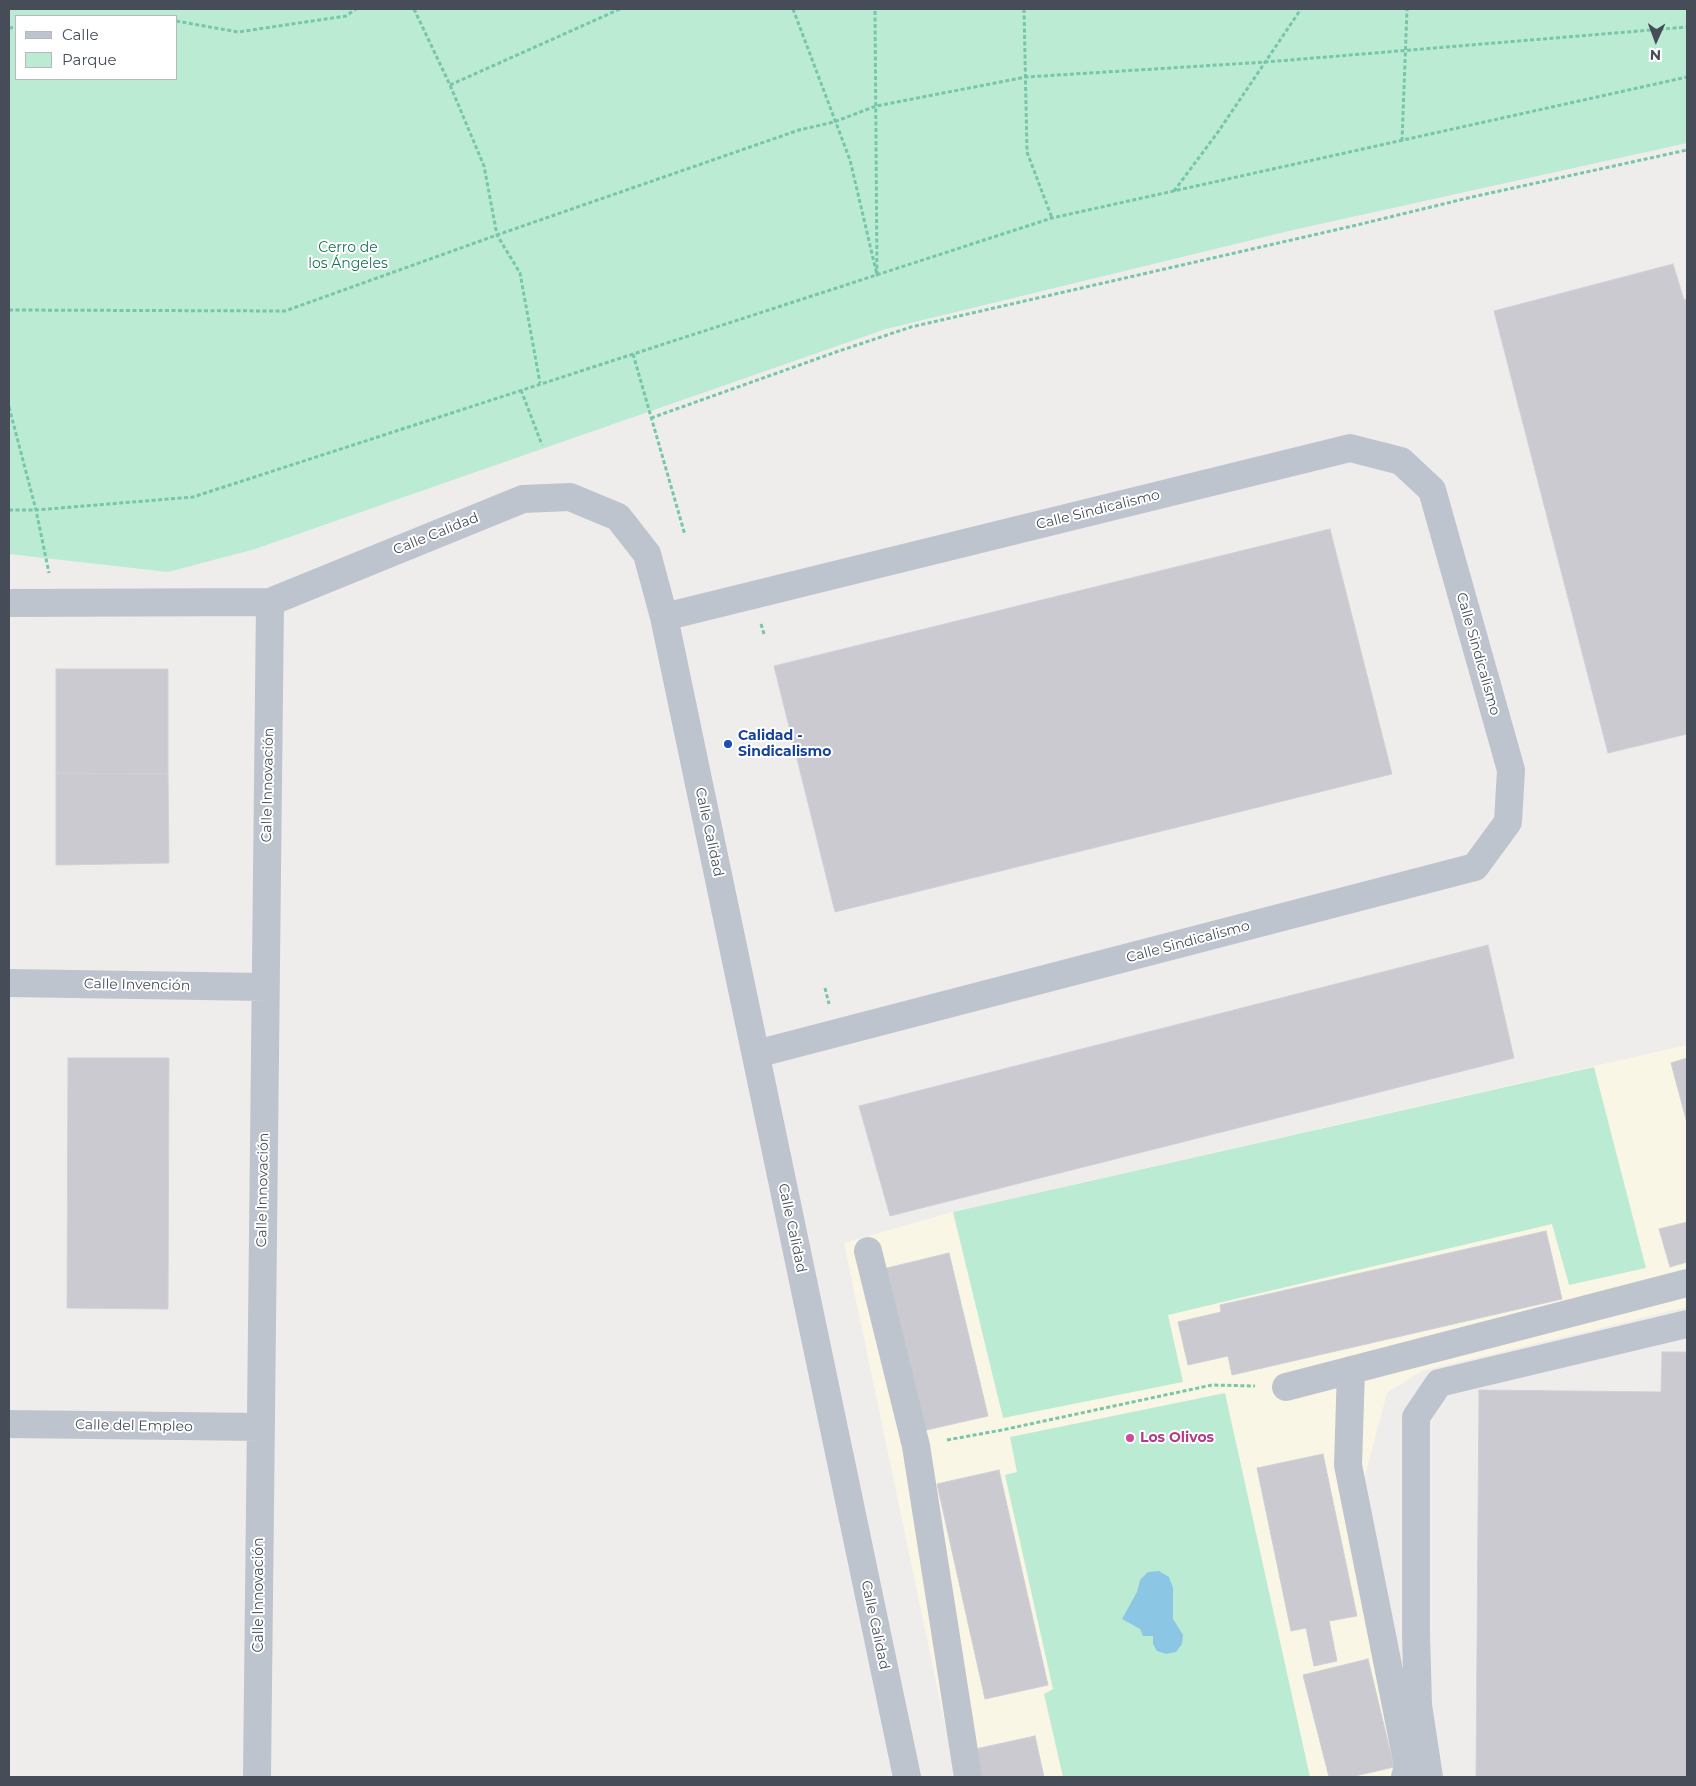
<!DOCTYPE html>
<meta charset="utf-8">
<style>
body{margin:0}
#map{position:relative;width:1696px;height:1786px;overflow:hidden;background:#efecec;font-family:Montserrat,sans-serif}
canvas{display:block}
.frame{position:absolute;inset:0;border:10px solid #464d58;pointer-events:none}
.legend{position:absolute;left:15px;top:15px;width:162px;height:65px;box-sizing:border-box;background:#fff;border:1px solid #b5b8bc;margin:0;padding:6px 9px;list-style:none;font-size:15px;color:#464d58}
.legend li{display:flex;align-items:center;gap:10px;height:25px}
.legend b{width:25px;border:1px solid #b5b8bc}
.north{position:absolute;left:1631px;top:15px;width:50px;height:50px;-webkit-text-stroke:4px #fff;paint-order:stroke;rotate:182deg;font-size:14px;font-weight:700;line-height:20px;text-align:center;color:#464d58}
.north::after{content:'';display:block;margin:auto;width:18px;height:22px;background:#464d58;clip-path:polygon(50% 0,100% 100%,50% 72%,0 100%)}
</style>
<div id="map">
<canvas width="1696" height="1786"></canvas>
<div class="frame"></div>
<ul class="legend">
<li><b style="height:6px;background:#bec4cd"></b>Calle</li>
<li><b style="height:14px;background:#bcebd4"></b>Parque</li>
</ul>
<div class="north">N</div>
</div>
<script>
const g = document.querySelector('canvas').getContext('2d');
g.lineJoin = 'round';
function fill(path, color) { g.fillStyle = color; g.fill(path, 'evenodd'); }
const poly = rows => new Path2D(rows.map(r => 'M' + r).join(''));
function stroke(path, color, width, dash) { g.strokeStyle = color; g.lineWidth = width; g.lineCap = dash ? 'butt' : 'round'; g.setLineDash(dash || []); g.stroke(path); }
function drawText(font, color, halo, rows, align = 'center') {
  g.font = font + ' Montserrat,sans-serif'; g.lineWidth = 4; g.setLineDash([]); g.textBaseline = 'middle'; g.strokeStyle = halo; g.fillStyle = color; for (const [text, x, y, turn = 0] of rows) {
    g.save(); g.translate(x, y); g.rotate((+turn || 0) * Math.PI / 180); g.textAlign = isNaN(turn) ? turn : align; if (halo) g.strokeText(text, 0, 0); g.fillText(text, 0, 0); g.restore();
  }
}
fill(poly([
 [1687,1045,1687,1307,1422,1371,1387,1393,1363,1483,1416,1777,956,1777,844,1243,953,1212]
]), '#faf6e5');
fill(poly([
 [9,9,1687,9,1687,143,1293,230,886,329,255,549,168,572,9,554],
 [16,16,176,16,176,79,16,79],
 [1594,1067,1646,1268,1569,1285,1552,1224,1168,1315,1183,1382,1003,1418,953,1212],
 [1225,1393,1310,1777,1063,1777,1044,1694,1053,1689,1005,1475,1017,1472,1010,1437]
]), '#bcebd4');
fill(poly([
 [1159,1571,1169,1577,1173,1588,1173,1619,1183,1635,1182,1644,1176,1652,1166,1654,1157,1651,1153,1644,1153,1636,1143,1636,1140,1629,1122,1619,1137,1592,1140,1580,1148,1572]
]), '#8bc6e5');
const building = poly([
 [1673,264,1684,300,1687,299,1687,734,1608,753,1494,311,1673,264],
 [1330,529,1392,774,835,912,774,666,1330,529],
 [56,669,168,669,168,774,56,773,56,669],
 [56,773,168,774,169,863,56,865,56,773],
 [1488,945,1514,1058,890,1216,859,1106,1488,945],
 [68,1058,169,1058,168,1309,67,1308,68,1058],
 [1687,1058,1687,1123,1671,1063,1687,1058],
 [1687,1222,1687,1262,1670,1267,1659,1229,1687,1222],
 [1546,1231,1562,1299,1232,1375,1228,1356,1188,1365,1178,1322,1221,1312,1220,1305,1546,1231],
 [949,1253,988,1416,922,1431,883,1269,949,1253],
 [1662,1352,1687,1352,1687,1777,1476,1777,1479,1390,1661,1392,1662,1352],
 [1323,1454,1357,1616,1329,1621,1337,1661,1314,1666,1306,1628,1291,1631,1257,1468,1323,1454],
 [999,1470,1048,1685,985,1699,937,1484,999,1470],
 [1368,1659,1394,1767,1351,1777,1329,1777,1303,1675,1368,1659],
 [1035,1736,1044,1777,977,1777,971,1750,1035,1736]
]);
fill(building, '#cacad0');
stroke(building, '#d0d1d7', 1);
stroke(poly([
 [414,9,450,85,484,166,497,235,520,273,540,383],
 [793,9,850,160,877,275,875,9],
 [1024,9,1027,152,1052,218],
 [176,21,238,32,346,16,356,9],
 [9,28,16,27],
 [450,85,620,9],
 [1402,141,1407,9],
 [1174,191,1218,132,1301,9],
 [9,310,285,311,497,235,799,130,834,122,876,106,1026,77,1266,62,1687,27],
 [633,354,685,535],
 [521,390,542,445],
 [9,407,36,510,49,573],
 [651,418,836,352,911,327,1357,225,1472,197,1687,150],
 [9,510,36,510,193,497,1052,218,1687,77],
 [761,624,764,634],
 [825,988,829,1004],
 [947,1440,1002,1430,1212,1385,1255,1386]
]), '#76c6aa', 3, [4, 2.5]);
stroke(poly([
 [9,603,270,602,523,499,570,497,618,517,647,554,664,617,907,1777],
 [664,617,1350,448,1401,461,1432,490,1511,770,1508,822,1475,867,756,1054],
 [9,983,265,987],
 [868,1251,916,1446,968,1777],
 [1351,1370,1348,1465,1408,1766,1405,1777],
 [1286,1387,1687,1283],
 [9,1424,260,1427],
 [257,1777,270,602],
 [1429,1777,1418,1705,1416,1635,1416,1417,1439,1383,1687,1324]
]), '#bec4cd', 28);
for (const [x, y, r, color] of [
 [728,744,5,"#1a4fb4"],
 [1130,1438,5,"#d1479c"]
]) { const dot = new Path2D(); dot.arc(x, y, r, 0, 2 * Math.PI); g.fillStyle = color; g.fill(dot); stroke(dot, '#fff', 2); }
drawText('14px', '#1c7354', '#fff', [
 ["Cerro de",348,248],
 ["los Ángeles",348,264]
]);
drawText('14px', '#464d58', '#fff', [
 ["Calle Sindicalismo",1098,510,-14],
 ["Calle Calidad",436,534,-22],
 ["Calle Sindicalismo",1478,654,74],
 ["Calle Innovación",268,785,-89],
 ["Calle Calidad",709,832,78],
 ["Calle Sindicalismo",1188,942,-15],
 ["Calle Invención",137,985,1],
 ["Calle Innovación",263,1190,-89],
 ["Calle Calidad",792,1228,78],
 ["Calle del Empleo",134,1426,1],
 ["Calle Innovación",259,1595,-90],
 ["Calle Calidad",875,1625,78]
]);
drawText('bold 14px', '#164399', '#fff', [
 ["Calidad -",738,736],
 ["Sindicalismo",738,752]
], 'left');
drawText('bold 14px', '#b23c85', '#fff', [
 ["Los Olivos",1140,1438]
], 'left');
</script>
